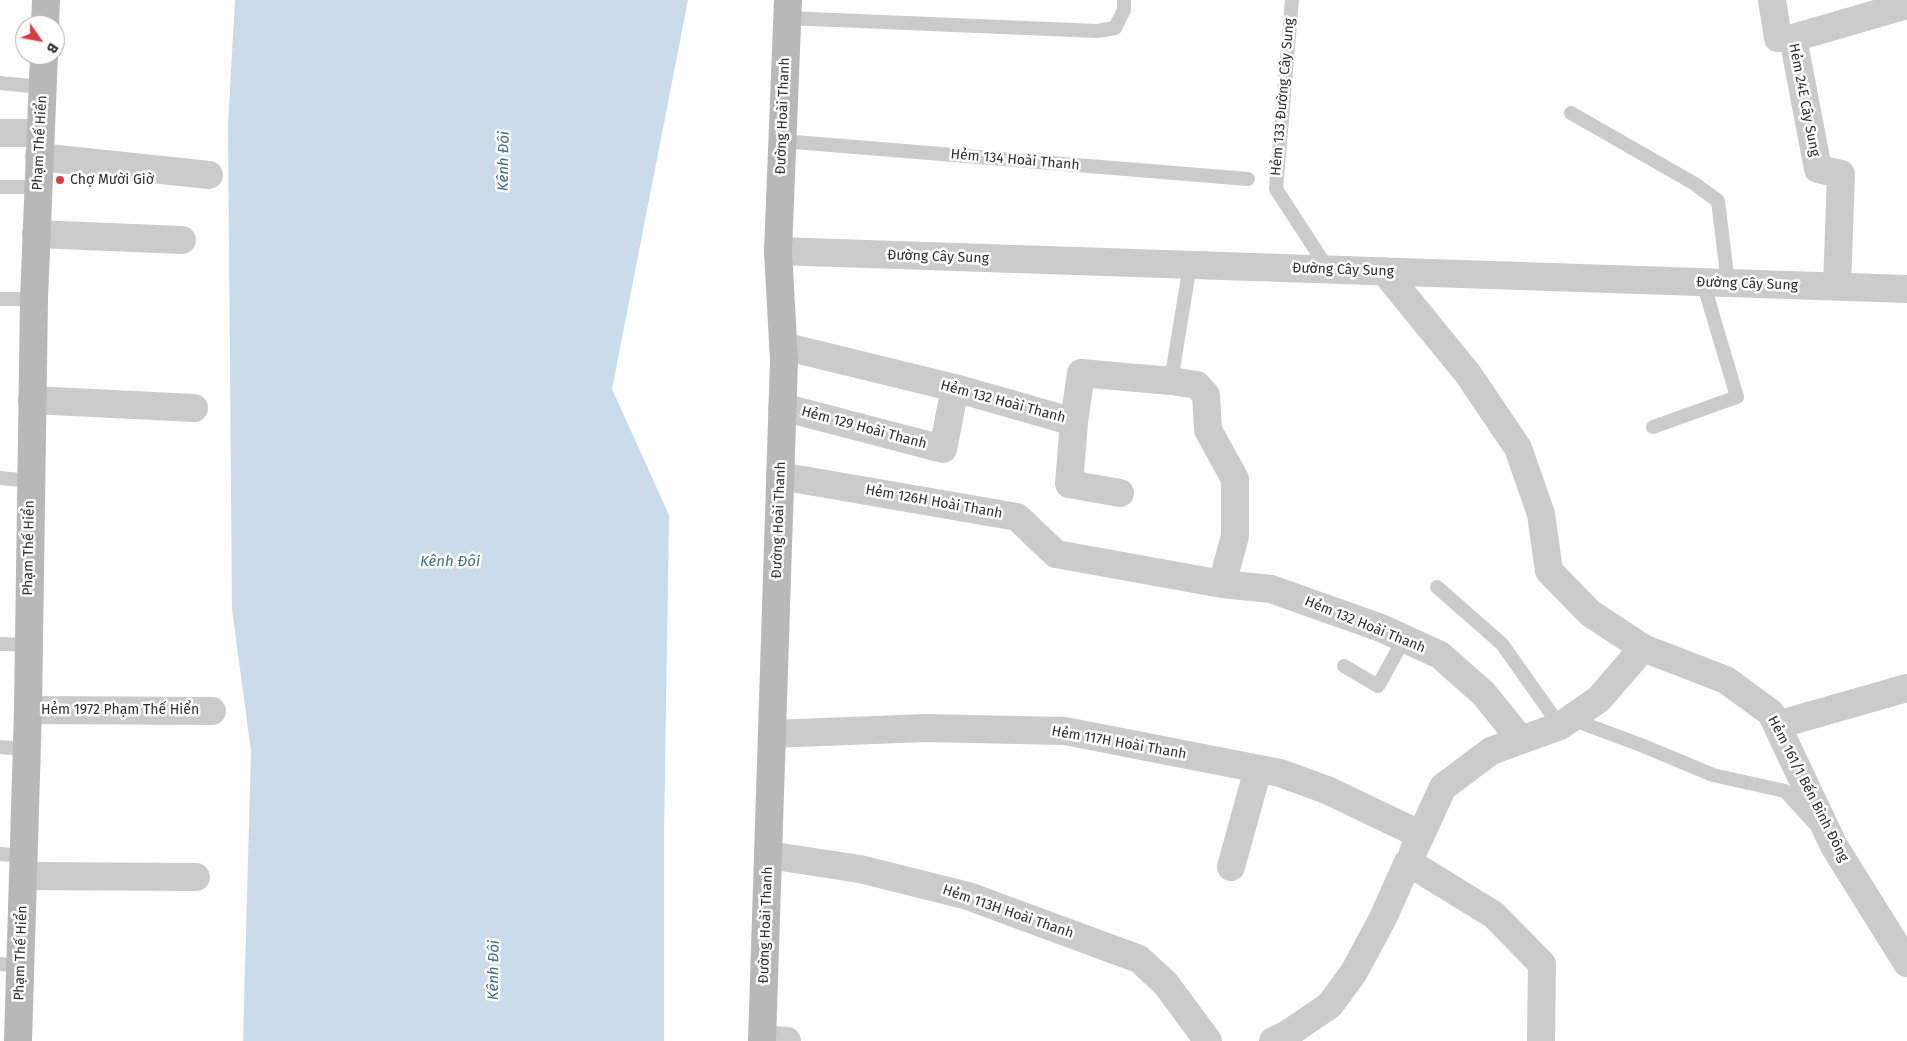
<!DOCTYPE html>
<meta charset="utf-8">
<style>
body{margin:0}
#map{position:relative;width:1907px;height:1041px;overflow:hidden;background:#fff;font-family:"Fira Sans",sans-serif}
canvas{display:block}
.north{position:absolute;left:15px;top:15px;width:50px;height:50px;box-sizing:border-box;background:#fff;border:1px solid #ababab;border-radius:50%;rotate:123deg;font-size:14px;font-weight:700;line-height:20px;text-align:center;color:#2e2e2e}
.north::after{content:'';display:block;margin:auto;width:18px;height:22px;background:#da3b43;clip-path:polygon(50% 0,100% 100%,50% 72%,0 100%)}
</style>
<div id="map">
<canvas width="1907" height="1041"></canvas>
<div class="north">B</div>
</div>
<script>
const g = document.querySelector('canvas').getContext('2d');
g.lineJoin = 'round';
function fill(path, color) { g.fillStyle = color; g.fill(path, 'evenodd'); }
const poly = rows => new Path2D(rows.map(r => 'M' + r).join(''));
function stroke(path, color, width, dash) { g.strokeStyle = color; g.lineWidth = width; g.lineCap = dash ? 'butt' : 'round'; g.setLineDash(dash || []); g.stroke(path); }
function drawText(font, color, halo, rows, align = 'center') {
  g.font = font + ' "Fira Sans",sans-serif'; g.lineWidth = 5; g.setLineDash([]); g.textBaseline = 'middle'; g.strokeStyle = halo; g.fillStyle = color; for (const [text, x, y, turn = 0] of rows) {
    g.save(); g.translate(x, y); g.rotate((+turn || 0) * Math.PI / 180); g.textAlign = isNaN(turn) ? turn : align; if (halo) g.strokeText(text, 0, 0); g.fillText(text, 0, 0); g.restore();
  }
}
fill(poly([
 [235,0,688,0,612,389,669,515,664,833,664,1041,243,1041,251,751,232,609,228,124]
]), '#cadce9');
stroke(poly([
 [1292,0,1276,189,1328,269],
 [787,18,1097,31,1115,28,1124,10,1124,0],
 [0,83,42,87],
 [1571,113,1695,184,1718,201,1728,283],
 [782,141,1248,179],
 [0,187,38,187],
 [0,299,34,299],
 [1171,381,1190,265],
 [1653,427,1737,397,1703,282],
 [0,478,30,481],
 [1437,587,1502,644,1560,726],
 [0,644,28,645],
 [1344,666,1378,686,1404,639],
 [1571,719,1641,745,1713,775,1785,791,1814,823],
 [0,747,27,749],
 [0,854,25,856],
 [0,964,20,966]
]), '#cbcbcb', 14);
stroke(poly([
 [1772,0,1778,38,1793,38,1818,169,1841,174,1837,286],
 [1793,38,1907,5],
 [0,133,40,133],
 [39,157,209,175],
 [36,234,182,240],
 [778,251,1907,289],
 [783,346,955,388,1074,422,1081,373,1171,381,1197,385,1206,395,1208,430,1235,479,1235,536,1222,584,1271,589,1381,628,1440,655,1484,694,1521,740,1560,726,1599,699,1643,648,1590,613,1549,571,1541,514,1518,448,1468,374,1384,271],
 [32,400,194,408],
 [782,407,943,449,955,388],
 [1074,422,1069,484,1120,493],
 [780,476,1017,517,1056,554,1222,584],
 [1643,648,1726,680,1771,713,1834,846,1907,963],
 [28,710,212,711],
 [1777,725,1907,688],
 [772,734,925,728,1065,731,1280,773,1327,790,1421,835],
 [1413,852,1443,787,1491,751,1521,740],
 [768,855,860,869,968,896,1139,959,1166,984,1208,1041],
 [1231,867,1258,769],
 [24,876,196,877],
 [762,1039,787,1041],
 [1273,1041,1286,1035,1330,1005,1354,972,1383,918,1408,862,1494,915,1542,964,1541,1041]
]), '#cbcbcb', 28);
stroke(poly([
 [45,25,46,0],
 [18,1041,28,710,34,299,44,55],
 [762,1041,784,360,778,251,788,0]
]), '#b8b8b8', 28);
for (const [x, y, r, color] of [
 [60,180,5,"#da3b43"]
]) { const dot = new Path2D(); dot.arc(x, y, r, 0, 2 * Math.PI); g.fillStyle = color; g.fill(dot); stroke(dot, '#fff', 2); }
drawText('14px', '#2e2e2e', '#fff', [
 ["Hẻm 133 Đường Cây Sung",1283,97,-85],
 ["Hẻm 24E Cây Sung",1804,100,79],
 ["Đường Hoài Thanh",783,116,-88],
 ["Phạm Thế Hiển",40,143,-87],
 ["Hẻm 134 Hoài Thanh",1015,160,5],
 ["Đường Cây Sung",938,257,2],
 ["Đường Cây Sung",1343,270,2],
 ["Đường Cây Sung",1747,284,2],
 ["Hẻm 132 Hoài Thanh",1003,402,15],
 ["Hẻm 129 Hoài Thanh",864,428,15],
 ["Hẻm 126H Hoài Thanh",934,502,10],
 ["Đường Hoài Thanh",779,520,-88],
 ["Phạm Thế Hiển",29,548,-89],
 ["Hẻm 132 Hoài Thanh",1365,625,22],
 ["Hẻm 1972 Phạm Thế Hiển",120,710],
 ["Hẻm 117H Hoài Thanh",1119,743,10],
 ["Hẻm 161/1 Bến Bình Đông",1808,789,63],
 ["Hẻm 113H Hoài Thanh",1008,912,19],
 ["Đường Hoài Thanh",766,925,-88],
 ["Phạm Thế Hiển",21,953,-88]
]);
drawText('14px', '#2e2e2e', '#fff', [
 ["Chợ Mười Giờ",70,180]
], 'left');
drawText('italic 15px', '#416d8b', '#fff', [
 ["Kênh Đôi",504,161,-89],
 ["Kênh Đôi",450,562],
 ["Kênh Đôi",494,970,-89]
]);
</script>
